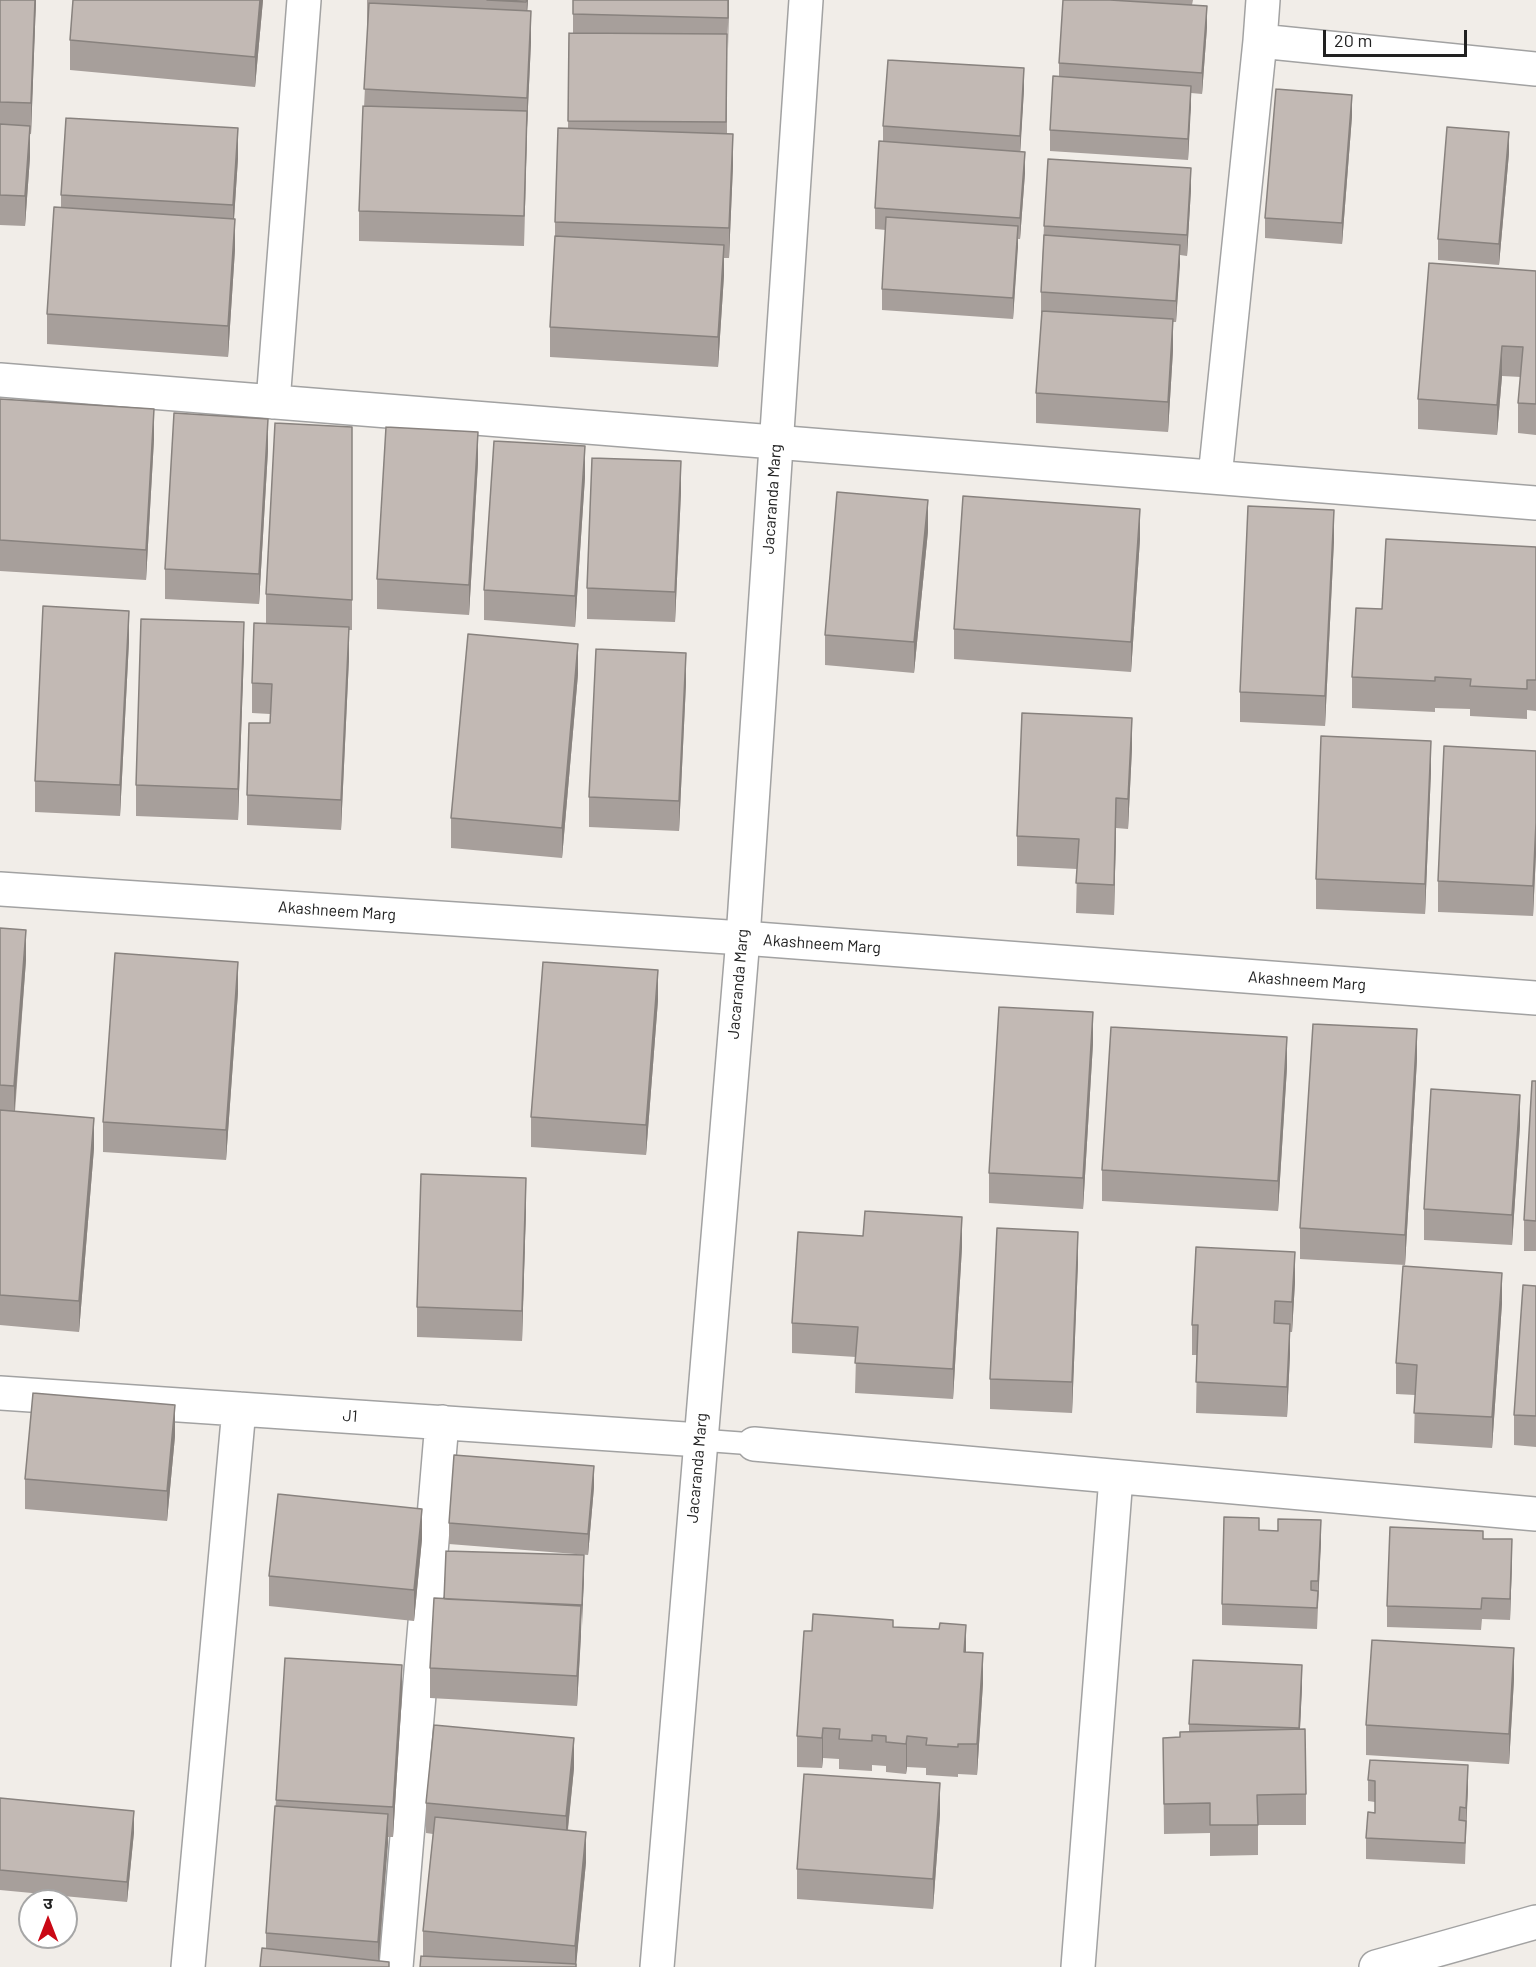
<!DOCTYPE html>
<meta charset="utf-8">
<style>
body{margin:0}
#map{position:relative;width:1536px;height:1967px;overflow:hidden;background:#f1ede8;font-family:Barlow,"Noto Sans Devanagari",sans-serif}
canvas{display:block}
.north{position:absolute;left:18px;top:1889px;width:60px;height:60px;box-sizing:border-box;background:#fff;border:2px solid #a6a6a6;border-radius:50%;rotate:0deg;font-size:16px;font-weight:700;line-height:24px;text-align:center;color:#212121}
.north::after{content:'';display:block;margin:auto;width:21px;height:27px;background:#ca0815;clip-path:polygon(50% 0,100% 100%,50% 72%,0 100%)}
.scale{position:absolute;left:1323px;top:30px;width:144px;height:27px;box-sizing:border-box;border:3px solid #212121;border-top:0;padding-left:8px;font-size:18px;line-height:21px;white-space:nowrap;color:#212121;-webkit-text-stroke:4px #fff;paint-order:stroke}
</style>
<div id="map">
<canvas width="1536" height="1967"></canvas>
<div class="north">उ</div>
<div class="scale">20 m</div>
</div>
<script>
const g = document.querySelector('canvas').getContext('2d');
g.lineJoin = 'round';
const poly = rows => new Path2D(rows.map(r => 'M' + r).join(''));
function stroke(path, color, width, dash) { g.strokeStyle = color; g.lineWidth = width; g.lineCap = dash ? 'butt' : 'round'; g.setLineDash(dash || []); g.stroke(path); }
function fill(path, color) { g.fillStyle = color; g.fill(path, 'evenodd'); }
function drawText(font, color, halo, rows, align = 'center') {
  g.font = font + ' Barlow,sans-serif'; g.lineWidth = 4.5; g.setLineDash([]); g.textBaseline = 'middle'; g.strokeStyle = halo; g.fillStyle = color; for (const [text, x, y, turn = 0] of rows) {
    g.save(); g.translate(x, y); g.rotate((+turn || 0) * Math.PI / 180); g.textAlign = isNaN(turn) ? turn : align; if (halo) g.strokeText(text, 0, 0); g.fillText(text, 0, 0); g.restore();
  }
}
const service = poly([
 [700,1440,754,1444]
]);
const minor = poly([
 [1260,41,1263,0],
 [0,380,1536,503],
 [273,402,304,0],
 [1215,477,1260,41,1536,69],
 [0,889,743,938,1536,998],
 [0,1393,700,1440],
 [754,1444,1536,1514],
 [188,1967,239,1409],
 [396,1967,442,1422],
 [1078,1967,1116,1477],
 [1376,1967,1536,1922]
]);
const tertiary = poly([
 [657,1967,743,938,806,0]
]);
stroke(service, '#a2a2a2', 24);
stroke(minor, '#a2a2a2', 36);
stroke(tertiary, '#a2a2a2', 36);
stroke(service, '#fff', 21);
stroke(minor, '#fff', 33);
stroke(tertiary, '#fff', 33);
fill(poly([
 [0,0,36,0,31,134,30,134,30,157,25,226,0,225],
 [73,0,263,0,255,87,70,70,70,40],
 [367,0,528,0,527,11,531,42,527,128,524,246,359,241,359,211,368,25,367,25],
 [573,0,729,0,727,49,727,134,733,165,729,258,724,258,724,275,718,367,550,357,550,327,555,249,555,222,568,128,569,33,573,33],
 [1111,0,1193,0,1192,5,1207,27,1202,94,1191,93,1188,160,1050,151,1050,130,1059,77,1059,63],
 [1024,89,1020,151,1025,173,1020,239,1018,239,1013,319,882,310,882,289,886,230,875,229,875,208,883,142,883,126],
 [1352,116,1342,244,1265,238,1265,218],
 [1509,153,1499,265,1438,260,1438,239],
 [238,158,234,218,235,249,228,357,47,344,47,314,61,207,61,195],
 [1191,189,1187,256,1180,255,1176,322,1173,322,1173,350,1168,432,1036,423,1036,393,1042,313,1041,313,1041,292,1044,226],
 [1536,271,1536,435,1518,433,1518,403,1521,377,1502,376,1497,435,1418,429,1418,399],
 [0,399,154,439,146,580,0,571],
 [352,427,352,630,349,630,349,658,341,830,247,825,247,795,270,723,270,714,252,713,252,683,266,624,266,594],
 [268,450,259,604,165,599,165,569],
 [478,462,469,615,377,609,377,579],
 [585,477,575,627,484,620,484,590],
 [681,492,675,622,587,619,587,588],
 [928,531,914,673,825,665,825,635],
 [1140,539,1131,672,954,659,954,629],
 [1334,540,1325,726,1240,722,1240,692],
 [1536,547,1536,711,1527,710,1527,719,1470,716,1470,709,1435,708,1435,712,1352,708,1352,677],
 [129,641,120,816,35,812,35,781],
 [244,652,238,820,136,816,136,785],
 [578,674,562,858,451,848,451,818],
 [686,683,679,831,589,827,589,797],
 [1132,748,1128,829,1116,828,1114,915,1076,913,1077,869,1017,866,1017,836],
 [1536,751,1536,853,1533,916,1438,912,1438,881],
 [1431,771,1425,914,1316,909,1316,879],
 [0,928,26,960,15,1112,94,1148,79,1332,0,1325],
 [238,992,226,1160,103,1152,103,1122],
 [658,1000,646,1155,531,1147,531,1117],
 [1093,1043,1083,1209,989,1203,989,1173],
 [1417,1059,1405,1265,1300,1259,1300,1228],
 [1287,1067,1278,1211,1102,1201,1102,1170],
 [1536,1081,1536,1251,1524,1251,1524,1220],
 [1520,1125,1512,1245,1424,1240,1424,1209],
 [526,1208,522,1341,417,1337,417,1307],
 [962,1247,953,1399,855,1393,856,1357,792,1353,792,1323],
 [1078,1262,1072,1413,990,1409,990,1379],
 [1295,1282,1292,1332,1290,1332,1290,1354,1287,1417,1196,1413,1197,1355,1192,1355,1192,1325],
 [1536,1286,1536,1447,1514,1445,1514,1415],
 [1502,1303,1492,1448,1414,1443,1415,1395,1396,1394,1396,1363],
 [175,1436,167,1521,25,1509,25,1479],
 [594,1487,588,1555,449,1544,449,1523],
 [1259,1530,1321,1541,1317,1629,1222,1625,1222,1604],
 [422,1539,414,1621,269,1606,269,1576],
 [1483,1539,1512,1560,1510,1620,1482,1619,1481,1630,1387,1627,1387,1606],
 [584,1576,577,1706,430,1698,430,1668,444,1599],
 [893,1627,966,1652,983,1683,977,1775,958,1774,958,1777,926,1775,926,1768,907,1767,906,1774,886,1772,886,1766,872,1765,872,1771,839,1769,839,1759,823,1758,822,1768,797,1767,797,1736],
 [1514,1679,1509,1764,1366,1755,1366,1725],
 [1302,1686,1300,1729,1306,1794,1306,1825,1258,1825,1258,1855,1210,1856,1210,1833,1164,1834,1163,1738,1180,1737,1189,1732,1189,1724],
 [402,1695,393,1837,388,1837,379,1961,389,1967,266,1949,266,1933,276,1800],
 [574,1768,568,1830,586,1862,576,1964,423,1957,423,1931,433,1834,426,1833,426,1803],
 [1368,1780,1468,1786,1465,1864,1366,1859,1366,1838,1375,1813,1375,1802,1368,1801],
 [0,1798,134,1832,127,1902,0,1890],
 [940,1814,933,1909,797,1899,797,1869]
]), '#a79f9b');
fill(poly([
 [35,0,36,0,31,134,31,103],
 [260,0,263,0,255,87,255,57],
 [527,0,528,0,526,32],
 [728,0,729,0,728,49],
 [1207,6,1207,27,1202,94,1202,73],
 [531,11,531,42,527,128,524,246,527,98],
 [1024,68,1024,89,1020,157,1020,136],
 [1191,86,1191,107,1188,160,1188,139],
 [1352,95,1352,116,1342,244,1342,223],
 [30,126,30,157,25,226,25,196],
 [238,128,238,158,233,235,233,205],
 [1509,132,1509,153,1499,265,1499,244],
 [733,134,733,165,729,258,729,228],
 [1025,152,1025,173,1020,239,1020,218],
 [1191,168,1191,189,1187,256,1187,235],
 [235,219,235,249,228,357,228,326],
 [1018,226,1018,247,1013,319,1013,298],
 [724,245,724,275,718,367,718,337],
 [1180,245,1180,265,1176,322,1176,301],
 [1173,319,1173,350,1168,432,1168,402],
 [1502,346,1502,376,1497,435,1497,405],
 [154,409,154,439,146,580,146,550],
 [268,419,268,450,259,604,259,574],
 [478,432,478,462,469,615,469,585],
 [585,446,585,477,575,627,575,596],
 [681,461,681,492,675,622,675,592],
 [928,500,928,531,914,673,914,642],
 [1140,509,1140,539,1131,672,1131,642],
 [1334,510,1334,540,1325,726,1325,696],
 [129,611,129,641,120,816,120,785],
 [244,622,244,652,238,820,238,789],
 [349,627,349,658,341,830,341,800],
 [578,644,578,674,562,858,562,828],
 [686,653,686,683,679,831,679,801],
 [1132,718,1132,748,1128,829,1128,799],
 [1431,741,1431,771,1425,914,1425,884],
 [1116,798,1116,828,1114,915,1114,885],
 [1536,823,1536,853,1533,916,1533,886],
 [26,930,26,960,14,1116,14,1086],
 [238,962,238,992,226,1160,226,1130],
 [658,970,658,1000,646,1155,646,1125],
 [1093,1012,1093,1043,1083,1209,1083,1178],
 [1417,1029,1417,1059,1405,1265,1405,1235],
 [1287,1037,1287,1067,1278,1211,1278,1181],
 [1520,1095,1520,1125,1512,1245,1512,1215],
 [94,1118,94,1148,79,1332,79,1301],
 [526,1178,526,1208,522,1341,522,1311],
 [962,1217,962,1247,953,1399,953,1369],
 [1078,1232,1078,1262,1072,1413,1072,1382],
 [1295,1252,1295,1282,1292,1332,1292,1302],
 [1502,1273,1502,1303,1492,1448,1492,1417],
 [1290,1324,1290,1354,1287,1417,1287,1387],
 [175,1405,175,1436,167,1521,167,1491],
 [594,1466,594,1487,588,1555,588,1534],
 [422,1509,422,1539,414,1621,414,1590],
 [1321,1520,1321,1541,1318,1602,1318,1581],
 [1512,1539,1512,1560,1510,1620,1510,1599],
 [584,1555,584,1576,582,1626,582,1605],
 [581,1606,581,1636,577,1706,577,1676],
 [966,1625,966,1655,964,1652],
 [1514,1648,1514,1679,1509,1764,1509,1734],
 [983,1653,983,1683,977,1775,977,1744],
 [402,1665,402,1695,393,1837,393,1807],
 [1302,1665,1302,1686,1299,1749,1299,1728],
 [823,1728,823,1758,822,1768,822,1738],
 [907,1736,907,1767,906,1774,906,1744],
 [574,1738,574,1768,566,1846,566,1816],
 [1468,1765,1468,1786,1466,1829,1466,1808],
 [940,1783,940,1814,933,1909,933,1879],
 [134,1811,134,1832,127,1902,127,1882],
 [388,1814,388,1844,378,1967,378,1942],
 [586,1832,586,1862,576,1967,575,1967,575,1946]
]), '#88827e');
const building = poly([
 [0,0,35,0,31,103,0,102,0,0],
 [73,0,260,0,255,57,70,40,73,0],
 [487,0,527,0,526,2,487,0],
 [573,0,728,0,728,18,573,14,573,0],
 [1063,0,1110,0,1207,6,1202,73,1059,63,1063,0],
 [369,3,531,11,527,98,364,89,369,3],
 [569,33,727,34,726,122,568,121,569,33],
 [888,60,1024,68,1020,136,883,126,888,60],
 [1053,76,1191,86,1188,139,1050,130,1053,76],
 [1276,89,1352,95,1342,223,1265,218,1276,89],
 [363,106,527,111,524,216,359,211,363,106],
 [66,118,238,128,233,205,61,195,66,118],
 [0,124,30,126,25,196,0,195,0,124],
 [1447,127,1509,132,1499,244,1438,239,1447,127],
 [558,128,733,134,729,228,555,222,558,128],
 [879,141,1025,152,1020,218,875,208,879,141],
 [1048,159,1191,168,1187,235,1044,226,1048,159],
 [54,207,235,219,228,326,47,314,54,207],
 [886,217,1018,226,1013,298,882,289,886,217],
 [1044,235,1180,245,1176,301,1041,292,1044,235],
 [555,236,724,245,718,337,550,327,555,236],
 [1429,263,1536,271,1536,404,1518,403,1523,347,1502,346,1497,405,1418,399,1429,263],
 [1042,311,1173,319,1168,402,1036,393,1042,311],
 [0,399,154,409,146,550,0,540,0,399],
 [174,413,268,419,259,574,165,569,174,413],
 [275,423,352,427,352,600,266,594,275,423],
 [386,427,478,432,469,585,377,579,386,427],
 [494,441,585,446,575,596,484,590,494,441],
 [592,458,681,461,675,592,587,588,592,458],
 [837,492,928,500,914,642,825,635,837,492],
 [963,496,1140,509,1131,642,954,629,963,496],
 [1248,506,1334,510,1325,696,1240,692,1248,506],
 [1386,539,1536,547,1536,680,1527,680,1527,689,1470,686,1471,679,1435,677,1435,681,1352,677,1356,608,1382,609,1386,539],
 [43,606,129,611,120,785,35,781,43,606],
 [141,619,244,622,238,789,136,785,141,619],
 [254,623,349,627,341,800,247,795,249,723,270,723,272,684,252,683,254,623],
 [468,634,578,644,562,828,451,818,468,634],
 [596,649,686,653,679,801,589,797,596,649],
 [1022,713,1132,718,1128,799,1116,798,1114,885,1076,883,1079,839,1017,836,1022,713],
 [1321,736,1431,741,1425,884,1316,879,1321,736],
 [1444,746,1536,751,1536,823,1533,886,1438,881,1444,746],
 [0,928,26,930,14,1086,0,1085,0,928],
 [115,953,238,962,226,1130,103,1122,115,953],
 [543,962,658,970,646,1125,531,1117,543,962],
 [999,1007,1093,1012,1083,1178,989,1173,999,1007],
 [1313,1024,1417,1029,1405,1235,1300,1228,1313,1024],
 [1111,1027,1287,1037,1278,1181,1102,1170,1111,1027],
 [1532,1081,1536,1081,1536,1221,1524,1220,1532,1081],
 [1431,1089,1520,1095,1512,1215,1424,1209,1431,1089],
 [0,1110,94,1118,79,1301,0,1295,0,1110],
 [421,1174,526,1178,522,1311,417,1307,421,1174],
 [865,1211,962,1217,953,1369,855,1363,858,1327,792,1323,798,1232,863,1236,865,1211],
 [997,1228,1078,1232,1072,1382,990,1379,997,1228],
 [1196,1247,1295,1252,1292,1302,1275,1301,1274,1323,1290,1324,1287,1387,1196,1382,1198,1325,1192,1325,1196,1247],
 [1403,1266,1502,1273,1492,1417,1414,1413,1417,1365,1396,1363,1403,1266],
 [1523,1285,1536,1286,1536,1416,1514,1415,1523,1285],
 [33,1393,175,1405,167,1491,25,1479,33,1393],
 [454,1455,594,1466,588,1534,449,1523,454,1455],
 [278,1494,422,1509,414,1590,269,1576,278,1494],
 [1224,1517,1259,1518,1259,1530,1278,1531,1278,1519,1321,1520,1318,1581,1311,1581,1311,1590,1318,1591,1317,1608,1222,1604,1224,1517],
 [1390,1527,1483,1531,1483,1539,1512,1539,1510,1599,1482,1598,1481,1609,1387,1606,1390,1527],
 [446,1551,584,1555,582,1605,444,1599,446,1551],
 [434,1598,581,1606,577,1676,430,1668,434,1598],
 [813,1614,893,1620,893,1627,939,1629,940,1623,966,1625,964,1652,983,1653,977,1744,958,1744,958,1747,926,1745,927,1738,907,1736,906,1744,886,1742,886,1736,872,1735,872,1741,839,1739,840,1729,823,1728,822,1738,797,1736,804,1631,812,1631,813,1614],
 [1372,1640,1514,1648,1509,1734,1366,1725,1372,1640],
 [285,1658,402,1665,393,1807,276,1800,285,1658],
 [1193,1660,1302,1665,1299,1728,1189,1724,1193,1660],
 [434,1725,574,1738,566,1816,426,1803,434,1725],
 [1305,1729,1306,1794,1257,1795,1258,1825,1210,1825,1210,1803,1164,1804,1163,1738,1180,1737,1180,1732,1305,1729],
 [1370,1760,1468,1765,1466,1808,1460,1807,1459,1820,1466,1821,1465,1843,1366,1838,1368,1812,1375,1813,1375,1781,1368,1780,1370,1760],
 [804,1774,940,1783,933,1879,797,1869,804,1774],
 [0,1798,134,1811,127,1882,0,1870,0,1798],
 [275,1806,388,1814,378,1942,266,1933,275,1806],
 [435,1817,586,1832,575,1946,423,1931,435,1817],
 [262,1948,389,1962,389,1967,260,1967,262,1948],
 [421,1956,576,1964,576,1967,420,1967,421,1956]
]);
fill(building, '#c2b9b4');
stroke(building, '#88827e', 1.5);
drawText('16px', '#212121', '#fff', [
 ["Jacaranda Marg",772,499,-86],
 ["Akashneem Marg",337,911,4],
 ["Akashneem Marg",822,944,4],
 ["Akashneem Marg",1307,981,4],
 ["Jacaranda Marg",738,984,-85],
 ["J1",350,1416,4],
 ["Jacaranda Marg",697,1468,-85]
]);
</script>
